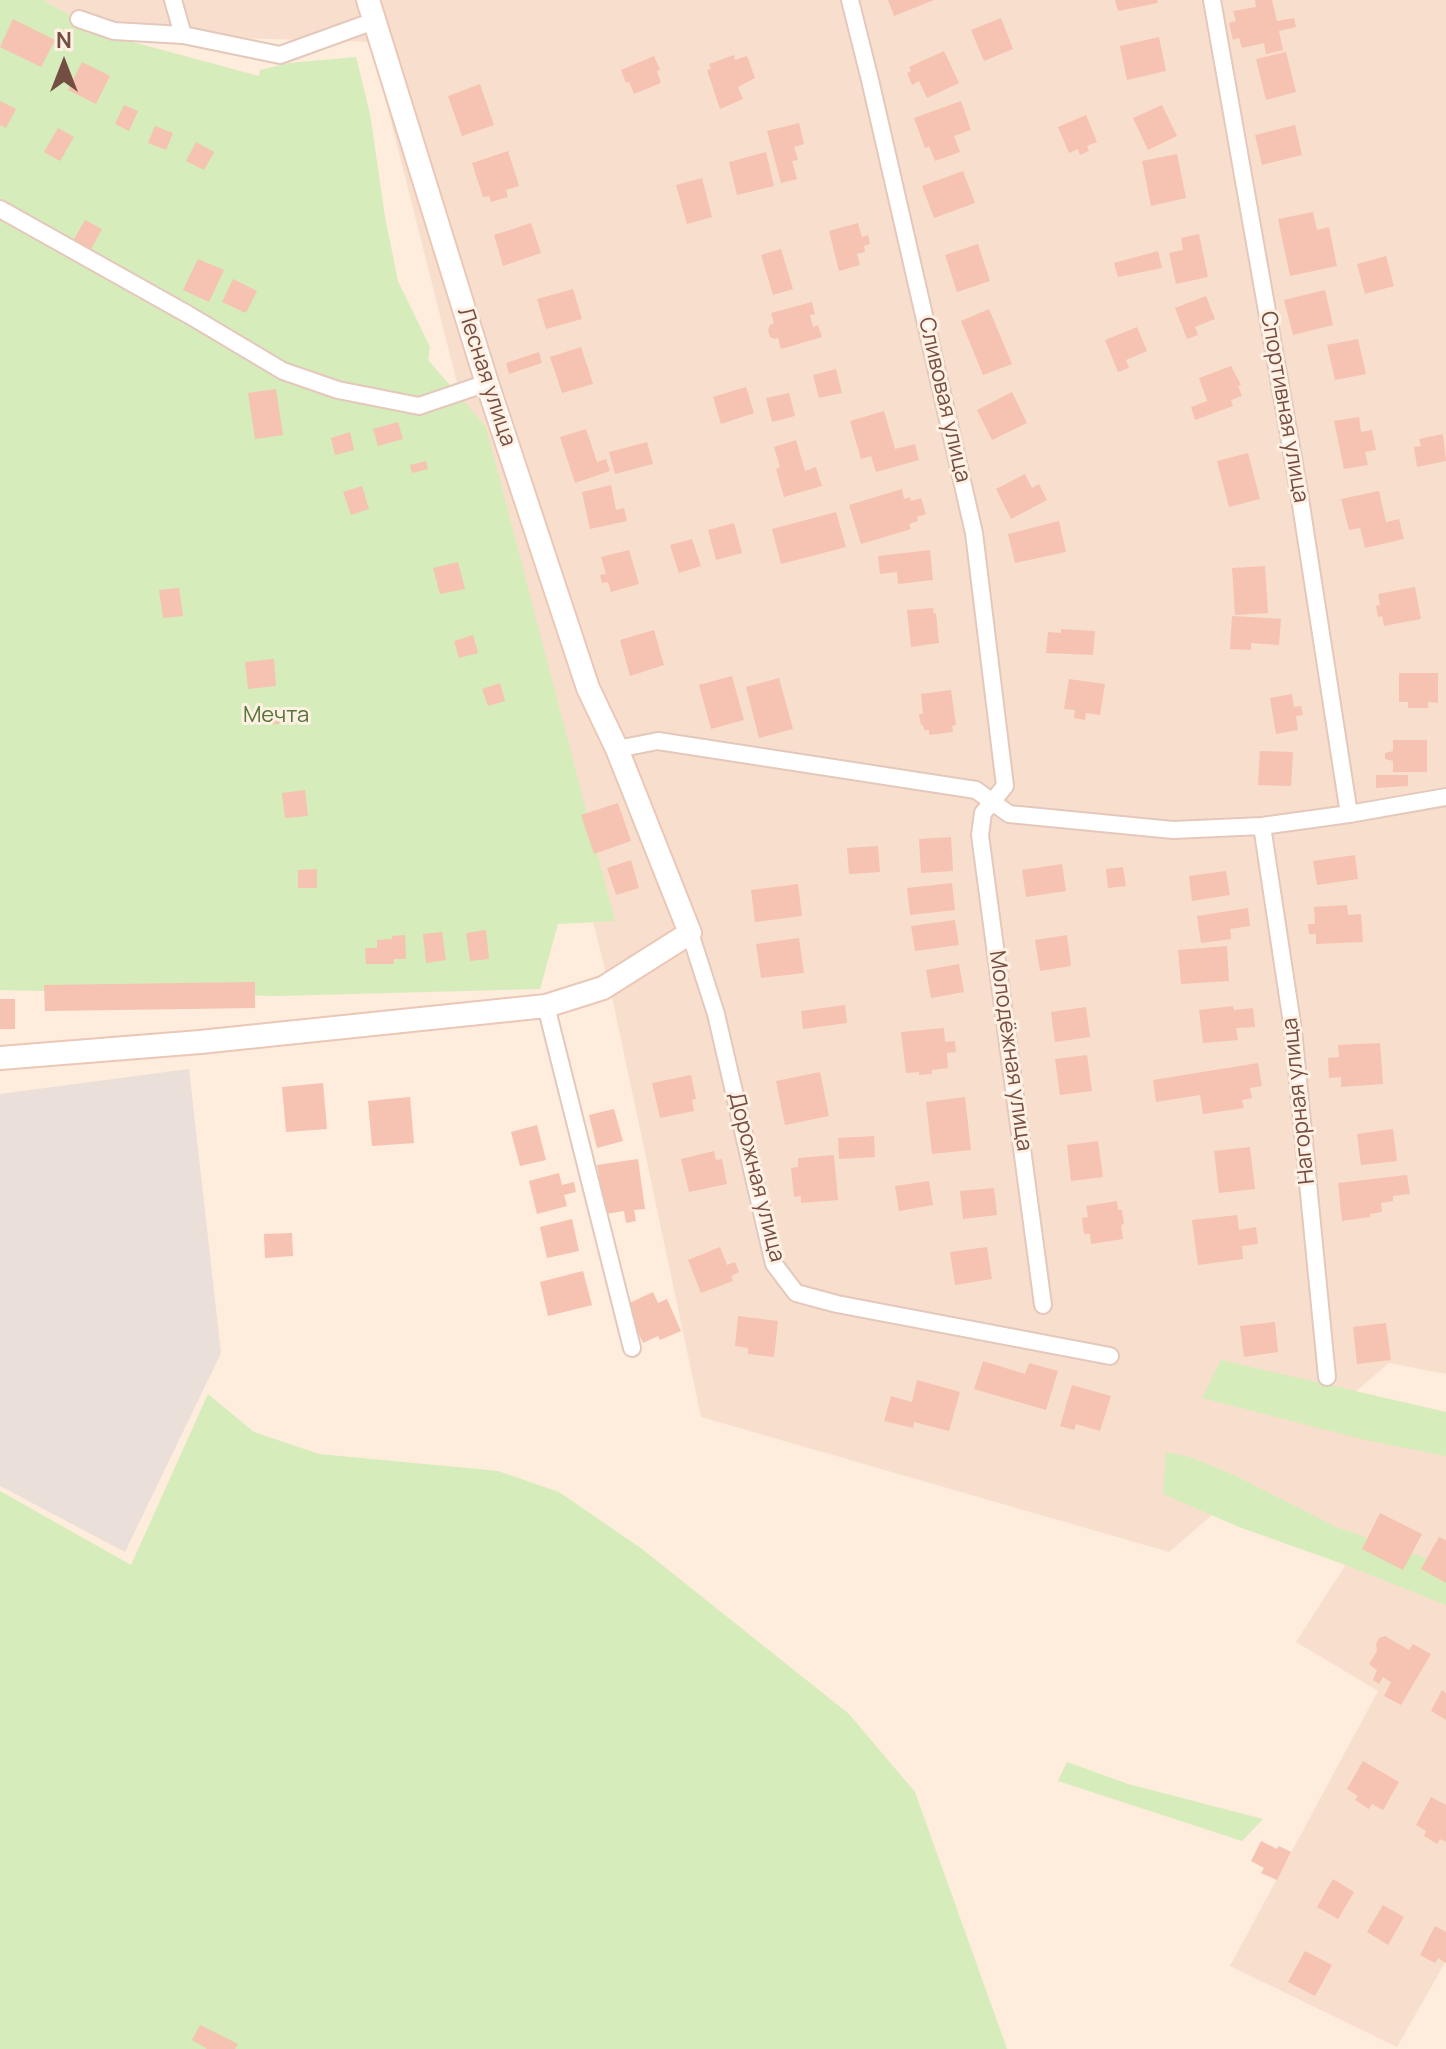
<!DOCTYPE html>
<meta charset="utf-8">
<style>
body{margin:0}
#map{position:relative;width:1446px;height:2049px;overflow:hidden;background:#feecdc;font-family:Manrope,sans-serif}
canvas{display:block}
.north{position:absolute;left:24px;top:24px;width:80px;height:80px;-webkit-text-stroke:6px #fff0e4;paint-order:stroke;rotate:0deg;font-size:22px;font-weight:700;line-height:32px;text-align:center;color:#754e43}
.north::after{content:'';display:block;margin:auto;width:28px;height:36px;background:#754e43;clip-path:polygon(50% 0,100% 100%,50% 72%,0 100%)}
</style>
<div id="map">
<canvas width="1446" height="2049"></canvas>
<div class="north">N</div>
</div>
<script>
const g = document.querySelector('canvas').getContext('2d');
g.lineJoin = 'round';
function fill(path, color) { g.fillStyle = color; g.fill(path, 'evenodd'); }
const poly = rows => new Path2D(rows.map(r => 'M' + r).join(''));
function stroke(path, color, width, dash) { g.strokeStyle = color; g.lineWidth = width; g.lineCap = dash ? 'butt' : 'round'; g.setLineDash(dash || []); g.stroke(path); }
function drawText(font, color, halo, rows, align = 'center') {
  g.font = font + ' Manrope,sans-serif'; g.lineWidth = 6; g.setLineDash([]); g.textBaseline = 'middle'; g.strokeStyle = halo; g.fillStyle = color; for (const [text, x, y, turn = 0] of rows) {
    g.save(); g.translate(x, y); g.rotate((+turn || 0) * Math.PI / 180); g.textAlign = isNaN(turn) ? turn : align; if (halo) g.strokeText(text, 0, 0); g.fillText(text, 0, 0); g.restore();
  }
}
fill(poly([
 [43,0,1446,0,1446,1374,1389,1363,1316,1426,1446,1448,1446,1961,1397,2047,1230,1966,1378,1691,1296,1642,1350,1558,1239,1492,1169,1552,701,1417,612,997,371,42,103,34]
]), '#f8dfcd');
fill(poly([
 [189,1069,221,1353,125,1552,0,1486,0,1094]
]), '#ebdfd9');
fill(poly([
 [0,0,43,0,103,34,259,76,260,70,289,63,356,57,370,114,385,217,398,281,430,347,428,360,486,427,615,921,558,924,540,989,277,996,0,990],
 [1221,1360,1446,1412,1446,1456,1365,1440,1202,1398],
 [208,1394,254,1432,319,1454,498,1471,559,1492,642,1549,849,1714,915,1792,1007,2049,0,2049,0,1491,131,1565],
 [1166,1452,1190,1457,1236,1476,1336,1527,1446,1565,1446,1605,1343,1564,1239,1527,1163,1494],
 [1067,1762,1128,1784,1263,1819,1242,1841,1058,1781]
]), '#d6ecba');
fill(poly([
 [888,0,934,0,894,16],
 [1115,0,1157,0,1158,3,1118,11],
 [1255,0,1272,0,1277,21,1294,18,1296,27,1279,31,1283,50,1266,54,1264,43,1242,48,1239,38,1233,40,1229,23,1236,21,1233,11,1256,7],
 [1001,18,1013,49,984,61,971,30],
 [13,19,55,40,41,67,0,47],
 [1159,37,1166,71,1127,80,1120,46],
 [944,51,959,83,927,98,919,81,912,85,907,73,911,71,909,67],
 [1286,52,1296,92,1266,100,1256,59],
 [734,55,735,60,747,56,755,78,738,87,743,99,720,109,707,70,711,69,709,64],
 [654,56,660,70,657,71,661,83,634,94,629,82,626,83,621,70],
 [82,62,110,76,96,104,68,90],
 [480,84,494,125,462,136,448,96],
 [0,101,16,109,6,128,0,125],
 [961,101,971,130,954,136,960,152,935,161,929,146,925,148,914,118],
 [124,105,138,111,129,131,115,124],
 [1162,105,1177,136,1148,150,1133,118],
 [1086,115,1097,142,1087,146,1089,151,1080,155,1078,149,1069,153,1058,127],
 [799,123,804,144,794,147,798,160,792,161,797,179,781,183,767,131],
 [1295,125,1302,155,1262,165,1255,135],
 [155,126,173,133,166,150,148,143],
 [58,128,74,137,60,161,44,152],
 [196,142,214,152,204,170,186,161],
 [508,151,519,186,506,190,508,197,491,202,489,196,483,197,472,163],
 [766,152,774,186,737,195,729,162],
 [1177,154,1186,198,1151,206,1142,161],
 [963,171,975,203,934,218,922,186],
 [702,178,712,217,687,224,676,185],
 [1313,212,1317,230,1329,227,1337,266,1290,276,1278,219],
 [85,220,102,229,90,251,73,241],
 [531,223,541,253,503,266,494,235],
 [858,223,862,237,868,235,870,244,864,246,865,252,857,254,860,265,839,271,829,231],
 [1199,234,1208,277,1176,284,1169,253,1183,250,1181,238],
 [978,244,990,281,957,292,945,255],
 [781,249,793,289,773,295,761,255],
 [1158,251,1162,268,1118,277,1114,263],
 [1386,256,1394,286,1365,294,1357,264],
 [198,259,224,270,209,302,183,290],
 [233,279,257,291,246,313,222,302],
 [573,289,582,319,546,329,537,299],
 [1325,290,1333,325,1293,335,1284,300],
 [1206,296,1215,319,1195,327,1198,335,1187,339,1175,308],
 [812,302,815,314,810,315,813,327,818,325,822,337,781,349,778,338,774,339,770,337,768,330,770,325,774,323,771,313],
 [989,309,1012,364,983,375,961,321],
 [1137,327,1147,351,1126,360,1129,368,1118,372,1105,340],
 [1358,339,1366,374,1335,380,1327,345],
 [581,347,593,384,562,393,550,357],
 [539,352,542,363,509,374,506,363],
 [1231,366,1241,385,1238,386,1242,396,1231,400,1233,406,1195,420,1191,407,1207,401,1199,378],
 [836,369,842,393,819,398,813,375],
 [746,387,754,413,721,424,713,397],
 [276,389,283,435,255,439,248,393],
 [1012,392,1027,423,992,440,977,410],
 [789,393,795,416,772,422,766,398],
 [884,411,895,449,915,444,919,460,876,472,871,456,861,459,850,421],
 [1359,417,1361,432,1372,430,1376,450,1365,452,1368,465,1344,469,1334,421],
 [398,422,403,439,378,446,373,429],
 [586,429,597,462,606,459,610,471,575,483,560,437],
 [350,432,354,450,335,455,331,438],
 [1443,434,1446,461,1417,467,1414,447,1421,446,1419,439],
 [796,440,805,471,816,467,822,486,784,497,776,469,780,467,774,447],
 [647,442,653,464,615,474,609,452],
 [1248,453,1260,499,1229,507,1217,461],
 [426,461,428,469,412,473,410,465],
 [1025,474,1032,488,1039,484,1047,500,1011,519,996,489],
 [611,485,616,510,624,508,627,521,590,529,582,492],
 [362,486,369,509,351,515,343,492],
 [902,489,904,499,910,497,911,501,921,498,926,514,917,517,918,521,909,524,911,529,861,544,849,505],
 [1379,491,1386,522,1399,519,1404,539,1365,548,1360,528,1349,530,1341,499],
 [836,512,846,547,781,564,772,529],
 [1059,521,1066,552,1015,563,1008,534],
 [734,523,742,553,716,560,708,530],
 [692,539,701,566,679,573,670,545],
 [629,550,639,584,611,592,608,582,602,583,600,575,606,574,601,557],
 [930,550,933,580,898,584,897,572,880,574,878,556],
 [458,562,465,589,440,594,433,568],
 [1265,566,1268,613,1235,615,1232,568],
 [1415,587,1421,619,1384,626,1382,616,1378,617,1376,606,1380,605,1378,594],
 [179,588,183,616,163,618,159,590],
 [933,608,934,614,936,613,939,643,911,647,907,610],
 [1232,616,1281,619,1279,645,1251,643,1251,650,1230,649],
 [1061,629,1095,631,1093,655,1046,653,1048,632,1061,633],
 [654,630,664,665,630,676,620,640],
 [473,635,478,653,459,658,454,641],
 [274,659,276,686,248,689,245,662],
 [1399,673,1438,673,1438,703,1428,702,1428,708,1408,708,1408,702,1399,702],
 [732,676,744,720,711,729,699,685],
 [779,678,793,729,759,738,746,687],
 [1069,679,1105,684,1100,715,1086,713,1085,720,1074,718,1075,710,1064,709],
 [500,683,505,701,488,706,482,689],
 [951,690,956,725,952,726,953,732,929,735,929,730,924,730,923,725,921,725,919,714,923,714,921,694],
 [1292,694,1294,707,1301,706,1303,715,1296,716,1298,730,1276,734,1270,698],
 [263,712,279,712,279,724,263,724],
 [1393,740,1427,740,1427,772,1393,772,1393,761,1385,759,1385,753,1393,751],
 [1260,751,1293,752,1291,786,1258,785],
 [1376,775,1408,775,1408,786,1376,788],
 [305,790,308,816,285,818,282,793],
 [618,803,631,841,594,854,581,815],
 [951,837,953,871,921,873,919,839],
 [878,846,880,872,849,874,847,848],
 [1355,855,1358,879,1317,885,1313,861],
 [631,860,639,888,616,895,607,868],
 [1062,864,1066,891,1026,897,1022,870],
 [1123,867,1126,886,1108,888,1106,869],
 [317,869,317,888,298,888,298,870],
 [1226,871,1230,895,1192,901,1189,876],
 [952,883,955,910,910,915,907,888],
 [798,884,802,916,755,922,751,890],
 [1347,905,1348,915,1361,914,1363,942,1316,944,1316,934,1309,934,1308,924,1315,924,1314,907],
 [1248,908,1250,926,1230,929,1231,939,1201,943,1197,916],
 [955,920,959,945,915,951,911,926],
 [486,930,489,959,470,961,466,933],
 [442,932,446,960,426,963,423,934],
 [405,935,406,959,394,959,394,964,366,964,365,948,377,948,377,940,392,939,392,936],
 [1067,935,1071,966,1040,971,1035,940],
 [799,938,804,973,761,978,756,944],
 [1227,946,1229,981,1181,984,1178,950],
 [959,964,964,992,931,998,926,970],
 [255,982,255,1008,45,1011,44,985],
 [0,999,15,999,15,1029,0,1029],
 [845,1005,847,1023,803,1029,801,1011],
 [1233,1006,1234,1010,1253,1008,1255,1027,1236,1028,1238,1040,1203,1043,1199,1010],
 [1086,1007,1090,1037,1055,1042,1051,1012],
 [944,1028,945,1042,955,1041,956,1052,947,1053,948,1068,932,1070,932,1074,919,1075,919,1072,906,1073,901,1032],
 [1380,1043,1383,1084,1341,1087,1341,1077,1329,1078,1328,1058,1339,1057,1338,1045],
 [1087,1055,1092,1091,1060,1095,1055,1059],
 [1258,1063,1262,1086,1250,1088,1252,1098,1242,1100,1244,1108,1203,1114,1200,1095,1156,1102,1153,1080],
 [820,1072,829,1116,785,1125,776,1081],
 [691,1075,696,1099,692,1100,694,1111,660,1118,652,1083],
 [323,1083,327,1129,286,1132,282,1087],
 [410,1097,414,1143,372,1146,368,1101],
 [965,1097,971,1150,932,1154,926,1102],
 [614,1109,623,1141,597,1148,589,1115],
 [537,1125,546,1160,520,1166,511,1132],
 [1393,1129,1397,1161,1361,1165,1357,1134],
 [874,1136,875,1157,839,1159,838,1138],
 [1098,1141,1103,1177,1071,1181,1067,1145],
 [1250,1147,1255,1189,1219,1193,1214,1151],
 [714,1151,716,1160,722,1159,727,1184,689,1192,681,1159],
 [834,1155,838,1200,801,1203,801,1196,794,1197,791,1168,798,1167,798,1158],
 [638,1159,645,1209,634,1210,636,1221,626,1223,624,1211,605,1214,597,1165],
 [559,1173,562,1185,574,1182,576,1192,564,1195,567,1206,537,1214,529,1181],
 [1407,1175,1410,1194,1393,1196,1393,1201,1381,1203,1382,1212,1370,1214,1370,1217,1342,1221,1338,1183],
 [929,1181,933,1205,899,1211,895,1186],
 [994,1188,997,1215,963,1219,960,1191],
 [1117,1201,1118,1210,1122,1210,1124,1224,1121,1225,1123,1239,1091,1244,1090,1234,1084,1234,1082,1218,1088,1217,1086,1206],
 [1237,1215,1239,1230,1256,1227,1258,1244,1242,1246,1243,1259,1198,1265,1192,1220],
 [572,1219,579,1251,547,1258,540,1227],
 [292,1233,293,1256,265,1258,264,1234],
 [720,1247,727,1265,735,1262,739,1272,731,1276,733,1281,701,1293,688,1260],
 [987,1247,992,1279,955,1285,950,1252],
 [583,1271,592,1305,548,1316,540,1282],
 [653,1292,658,1303,667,1299,681,1331,660,1340,658,1336,643,1343,625,1305],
 [738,1316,778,1321,774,1357,748,1354,748,1348,735,1346],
 [1275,1322,1278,1352,1244,1357,1240,1326],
 [1386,1323,1391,1360,1357,1364,1353,1327],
 [983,1361,1025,1374,1029,1363,1058,1371,1046,1410,974,1389],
 [917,1380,960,1392,949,1431,914,1422,913,1428,884,1421,891,1396,912,1402],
 [1072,1385,1111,1396,1100,1431,1076,1424,1074,1430,1060,1426],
 [1380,1513,1422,1534,1403,1570,1362,1549],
 [1439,1537,1446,1540,1446,1583,1421,1569],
 [1385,1636,1409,1650,1413,1644,1431,1654,1401,1705,1384,1696,1391,1682,1383,1677,1379,1684,1373,1680,1377,1670,1369,1664,1377,1651,1376,1644,1379,1638],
 [1442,1690,1446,1693,1446,1720,1431,1711],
 [1363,1761,1399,1782,1383,1810,1372,1804,1369,1809,1355,1800,1358,1796,1347,1789],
 [1431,1797,1446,1805,1446,1842,1440,1839,1437,1844,1424,1836,1426,1831,1416,1825],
 [1261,1841,1277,1849,1279,1846,1291,1852,1277,1880,1261,1873,1264,1868,1251,1861],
 [1333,1879,1354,1892,1338,1919,1317,1907],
 [1383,1905,1404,1917,1388,1945,1367,1932],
 [1435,1926,1446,1932,1446,1963,1438,1958,1435,1963,1420,1955],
 [1305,1951,1332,1965,1315,1996,1288,1982],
 [200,2025,238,2044,235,2049,206,2049,206,2048,192,2040]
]), '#f6c2b1');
const street = poly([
 [173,0,183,35],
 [850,0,870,80,974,533,1005,786,983,813,980,835,1043,1305],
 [1212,0,1299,492,1349,814],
 [79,19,114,31,183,35,280,55,374,21],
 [0,209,189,315,283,371,338,390,419,406,487,383],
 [617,749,658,741,976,790,1009,814,1173,830,1262,826,1349,814,1446,797],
 [1262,826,1293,1030,1327,1377],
 [690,933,716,1014,774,1264,796,1293,837,1304,1110,1356],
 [546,1006,632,1348]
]);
const secondary = poly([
 [0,1058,200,1042,546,1006,603,988,690,933,617,749,588,688,487,383,368,0]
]);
stroke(street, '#e4c8bb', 20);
stroke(secondary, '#eac7b7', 26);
stroke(street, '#fff', 16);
stroke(secondary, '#fff', 22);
drawText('22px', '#754e43', '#fff0e4', [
 ["Лесная улица",486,377,72],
 ["Сливовая улица",944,400,77],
 ["Спортивная улица",1284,407,80],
 ["Молодёжная улица",1010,1051,82],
 ["Нагорная улица",1299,1101,-96],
 ["Дорожная улица",756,1177,76]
]);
drawText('22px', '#547638', '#fff0e4', [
 ["Мечта",276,716]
]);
</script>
